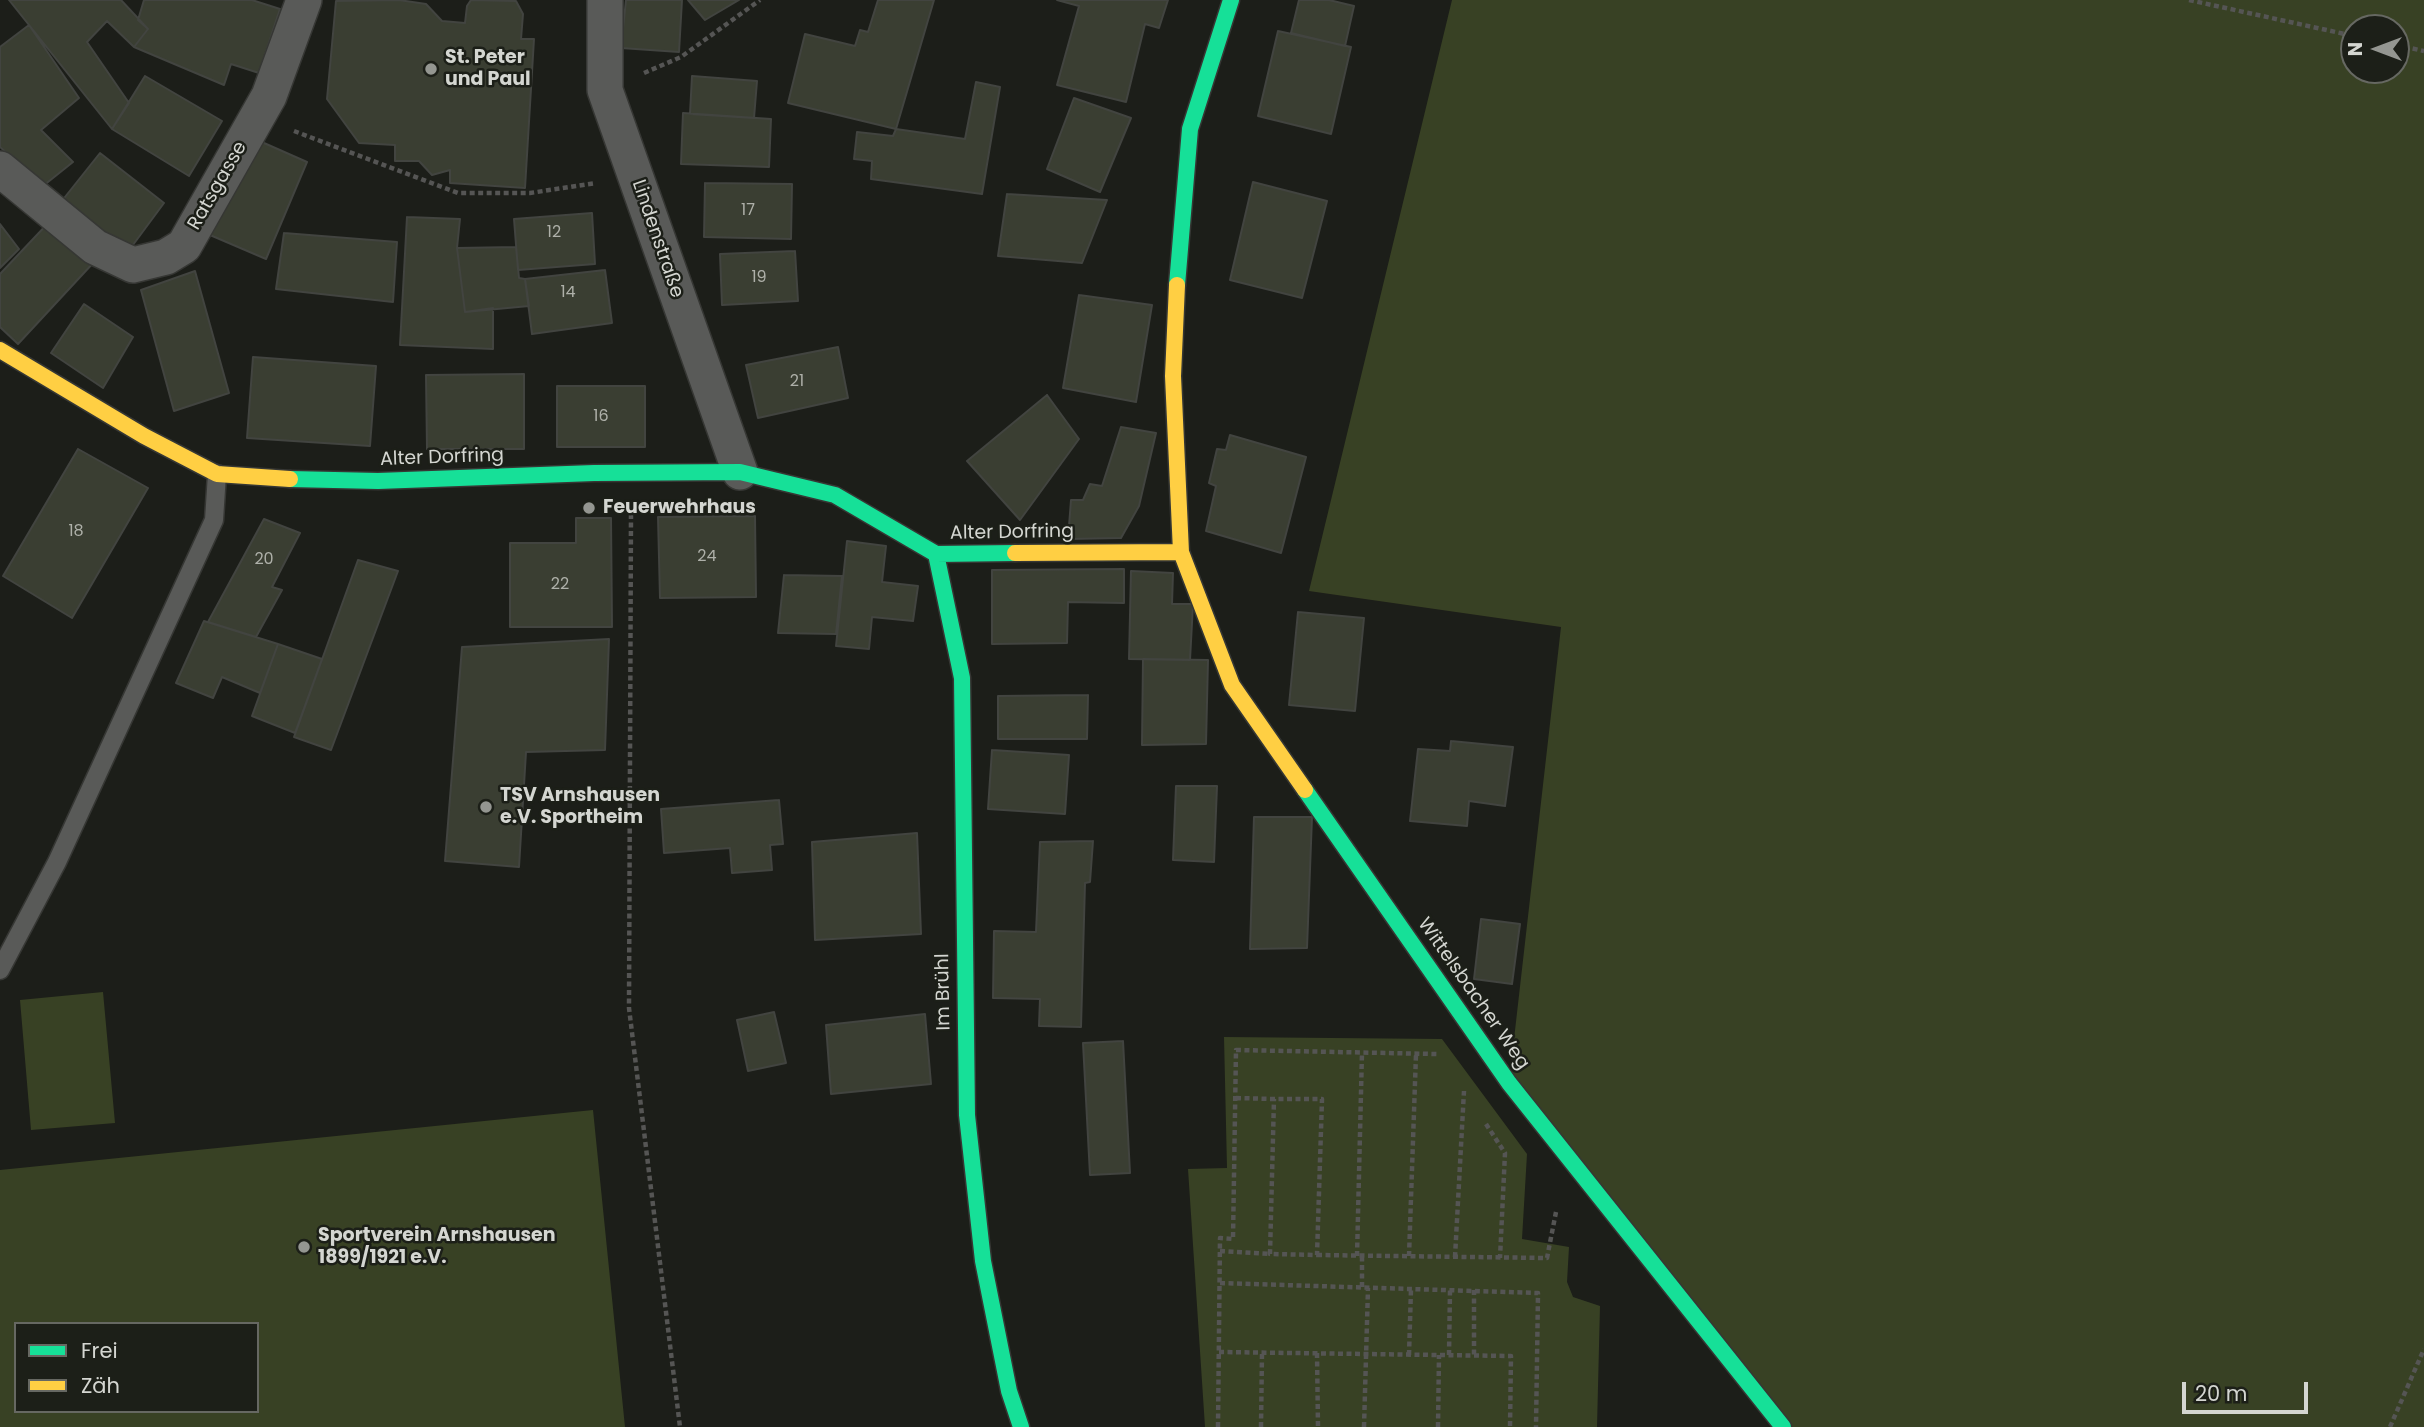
<!DOCTYPE html>
<meta charset="utf-8">
<style>
body{margin:0}
#map{position:relative;width:2424px;height:1427px;overflow:hidden;background:#1c1e19;font-family:Poppins,sans-serif}
canvas{display:block}
.legend{position:absolute;left:14px;top:1322px;width:245px;height:91px;box-sizing:border-box;background:#1c1f18;border:2px solid #666862;margin:0;padding:9px 12px;list-style:none;font-size:21px;color:#d4d6d1}
.legend li{display:flex;align-items:center;gap:14px;height:35px}
.legend b{width:35px;border:2px solid #666862}
.north{position:absolute;left:2340px;top:14px;width:70px;height:70px;box-sizing:border-box;background:#1c1f18;border:2px solid #666862;border-radius:50%;rotate:270deg;font-size:19px;font-weight:700;line-height:28px;text-align:center;color:#d4d6d1}
.north::after{content:'';display:block;margin:auto;width:24px;height:32px;background:#949691;clip-path:polygon(50% 0,100% 100%,50% 72%,0 100%)}
.scale{position:absolute;left:2182px;top:1382px;width:126px;height:32px;box-sizing:border-box;border:4px solid #d4d6d1;border-top:0;padding-left:9px;font-size:21px;line-height:24px;white-space:nowrap;color:#d4d6d1;-webkit-text-stroke:5px #1c1f18;paint-order:stroke}
</style>
<div id="map">
<canvas width="2424" height="1427"></canvas>
<ul class="legend">
<li><b style="height:9px;background:#16e098"></b>Frei</li>
<li><b style="height:9px;background:#ffcf43"></b>Zäh</li>
</ul>
<div class="north">N</div>
<div class="scale">20 m</div>
</div>
<script>
const g = document.querySelector('canvas').getContext('2d');
g.lineJoin = 'round';
function fill(path, color) { g.fillStyle = color; g.fill(path, 'evenodd'); }
const poly = rows => new Path2D(rows.map(r => 'M' + r).join(''));
function stroke(path, color, width, dash) { g.strokeStyle = color; g.lineWidth = width; g.lineCap = dash ? 'butt' : 'round'; g.setLineDash(dash || []); g.stroke(path); }
function drawText(font, color, halo, rows, align = 'center') {
  g.font = font + ' Poppins,sans-serif'; g.lineWidth = 5; g.setLineDash([]); g.textBaseline = 'middle'; g.strokeStyle = halo; g.fillStyle = color; for (const [text, x, y, turn = 0] of rows) {
    g.save(); g.translate(x, y); g.rotate((+turn || 0) * Math.PI / 180); g.textAlign = isNaN(turn) ? turn : align; if (halo) g.strokeText(text, 0, 0); g.fillText(text, 0, 0); g.restore();
  }
}
fill(poly([
 [1452,0,2424,0,2424,1427,1783,1427,1509,1083,1561,627,1309,591],
 [2354,28,2396,28,2396,70,2354,70],
 [103,992,115,1123,31,1130,20,1000],
 [1224,1037,1442,1039,1527,1154,1522,1239,1569,1247,1567,1282,1573,1297,1600,1306,1597,1427,1205,1427,1188,1169,1227,1168],
 [593,1110,625,1427,0,1427,0,1170],
 [16,1324,257,1324,257,1411,16,1411]
]), '#384124');
const building = poly([
 [9,0,121,0,148,29,134,47,107,21,87,42,129,103,112,129,9,0],
 [144,0,252,0,280,9,259,73,231,64,224,85,134,47,148,29,138,20,144,0],
 [399,0,426,4,442,21,465,23,467,6,471,0,516,1,523,14,521,39,534,39,525,188,450,183,450,170,432,175,419,161,395,161,395,145,359,143,327,99,336,1,399,0],
 [626,0,682,0,679,52,621,48,626,0],
 [688,0,739,0,705,20,688,0],
 [878,0,934,0,896,129,788,103,805,34,855,46,860,30,868,32,878,0],
 [1057,0,1168,0,1159,28,1145,24,1126,102,1057,85,1079,6,1057,0],
 [1299,0,1329,0,1354,6,1345,46,1291,33,1299,0],
 [29,25,79,98,41,130,73,162,43,186,0,147,0,47,29,25],
 [1278,31,1351,47,1331,134,1258,116,1278,31],
 [145,76,222,121,189,176,112,129,145,76],
 [692,76,757,81,754,118,690,114,692,76],
 [976,82,1000,87,982,194,871,179,872,161,854,159,857,132,893,136,896,129,965,139,976,82],
 [1074,98,1131,118,1100,192,1047,169,1074,98],
 [683,113,771,119,769,167,681,164,683,113],
 [255,139,307,162,266,259,210,235,255,139],
 [100,153,164,203,127,253,61,202,100,153],
 [1253,182,1327,201,1302,298,1230,280,1253,182],
 [705,183,792,184,791,239,704,237,705,183],
 [1007,194,1107,200,1082,263,998,256,1007,194],
 [592,213,595,264,518,270,514,219,592,213],
 [407,217,460,219,457,248,465,312,493,308,493,349,400,345,407,217],
 [51,220,95,261,18,344,0,327,0,274,51,220],
 [0,224,19,249,0,268,0,224],
 [284,233,397,242,393,302,276,289,284,233],
 [516,247,519,278,525,279,529,306,465,312,457,248,516,247],
 [795,251,798,301,722,305,720,254,795,251],
 [605,270,612,323,532,334,525,279,605,270],
 [195,271,229,393,174,411,141,290,195,271],
 [1079,295,1152,305,1136,402,1063,388,1079,295],
 [84,304,133,337,103,388,51,353,84,304],
 [838,347,848,398,758,418,746,365,838,347],
 [253,357,376,366,370,446,247,438,253,357],
 [524,374,524,449,427,449,426,375,524,374],
 [557,386,645,386,645,447,557,447,557,386],
 [1047,395,1079,439,1020,520,967,461,1047,395],
 [1121,427,1156,433,1139,506,1121,538,1068,539,1071,500,1083,500,1090,484,1102,486,1121,427],
 [1230,435,1306,457,1281,553,1206,531,1216,486,1209,483,1217,449,1226,450,1230,435],
 [78,449,148,488,72,618,3,576,78,449],
 [755,516,756,597,660,598,658,517,755,516],
 [576,518,611,518,612,627,510,627,510,543,576,543,576,518],
 [264,519,300,533,272,587,282,590,256,637,208,622,264,519],
 [847,541,886,546,882,582,918,586,913,621,872,617,869,649,836,646,847,541],
 [358,560,398,571,331,750,294,737,358,560],
 [1124,569,1124,603,1068,602,1067,643,992,644,992,570,1124,569],
 [1131,571,1173,573,1172,604,1193,604,1190,660,1129,659,1131,571],
 [784,575,842,576,836,634,778,633,784,575],
 [1298,612,1364,618,1355,711,1289,705,1298,612],
 [204,621,278,644,260,693,222,677,213,698,176,683,204,621],
 [609,639,605,750,526,752,519,867,445,861,462,647,609,639],
 [278,644,322,659,295,733,252,716,278,644],
 [1143,659,1208,660,1206,744,1142,745,1143,659],
 [1088,695,1087,739,998,739,998,696,1088,695],
 [1451,741,1513,747,1505,806,1469,801,1467,826,1410,821,1418,749,1450,751,1451,741],
 [992,750,1069,755,1065,814,988,809,992,750],
 [1176,786,1217,786,1214,862,1173,860,1176,786],
 [779,800,783,844,770,845,772,870,732,873,730,848,664,853,661,809,779,800],
 [1254,817,1312,817,1307,948,1250,949,1254,817],
 [917,833,921,934,815,940,812,842,917,833],
 [1093,841,1090,882,1085,883,1081,1027,1039,1026,1040,999,993,998,994,931,1036,932,1040,842,1093,841],
 [1481,919,1520,924,1512,984,1474,979,1481,919],
 [774,1012,786,1063,748,1071,737,1020,774,1012],
 [925,1014,931,1084,831,1094,826,1025,925,1014],
 [1123,1041,1130,1173,1090,1175,1083,1043,1123,1041]
]);
fill(building, '#3a3e32');
stroke(building, '#424440', 2);
const lane = poly([
 [0,970,57,862,214,520,217,474]
]);
const street = poly([
 [605,0,605,90,740,472],
 [0,169,95,247,133,265,166,257,184,246,269,96,304,0]
]);
const fast = poly([
 [1177,285,1190,129,1231,0],
 [290,479,378,481,594,473,740,472,835,495,936,554,1015,553],
 [936,554,962,678,967,1115,983,1261,1009,1391,1021,1427],
 [1305,790,1509,1083,1783,1427]
]);
const slow = poly([
 [0,350,144,436,217,474,290,479],
 [1181,552,1232,685,1305,790],
 [1015,553,1181,552,1173,376,1177,285]
]);
stroke(lane, '#363734', 21);
stroke(street, '#363734', 38);
stroke(fast, '#363734', 19);
stroke(slow, '#363734', 19);
stroke(poly([
 [2189,0,2354,36],
 [2396,45,2424,51],
 [644,73,681,57,760,0],
 [294,131,458,193,530,193,596,183],
 [631,514,629,1008,680,1427],
 [1236,1098,1274,1099,1322,1099,1317,1255,1270,1254,1274,1099],
 [1486,1124,1505,1153,1500,1258],
 [1220,1251,1270,1254],
 [1317,1255,1547,1258,1556,1212],
 [1357,1256,1362,1052],
 [1409,1256,1416,1054],
 [1455,1257,1464,1091],
 [1220,1283,1538,1293,1536,1427],
 [1362,1287,1362,1257],
 [1474,1290,1474,1355],
 [1219,1352,1511,1356,1510,1427],
 [1317,1353,1318,1427],
 [1409,1355,1411,1289],
 [1449,1355,1450,1290],
 [1218,1427,1220,1238,1233,1239,1236,1050,1437,1054],
 [1261,1427,1262,1353],
 [1364,1427,1368,1288],
 [1438,1427,1439,1355],
 [2390,1427,2424,1349]
]), '#555554', 4.5, [5, 3.5]);
stroke(lane, '#595a58', 18);
stroke(street, '#595a58', 35);
stroke(fast, '#16e098', 16);
stroke(slow, '#ffcf43', 16);
for (const [x, y, r, color] of [
 [431,69,7,"#949691"],
 [589,508,7,"#949691"],
 [486,807,7,"#949691"],
 [304,1247,7,"#949691"]
]) { const dot = new Path2D(); dot.arc(x, y, r, 0, 2 * Math.PI); g.fillStyle = color; g.fill(dot); stroke(dot, '#1c1f18', 2.5); }
drawText('16px', '#aeb0a9', null, [
 ["17",748,211],
 ["12",554,233],
 ["19",759,278],
 ["14",568,293],
 ["21",797,382],
 ["16",601,417],
 ["18",76,532],
 ["24",707,557],
 ["20",264,560],
 ["22",560,585]
]);
drawText('bold 19px', '#d4d6d1', '#1c1f18', [
 ["St. Peter",445,58],
 ["und Paul",445,80],
 ["Feuerwehrhaus",603,508],
 ["TSV Arnshausen",500,796],
 ["e.V. Sportheim",500,818],
 ["Sportverein Arnshausen",318,1236],
 ["1899/1921 e.V.",318,1258]
], 'left');
drawText('19px', '#d4d6d1', '#1c1f18', [
 ["Ratsgasse",218,186,-60],
 ["Lindenstraße",657,239,71],
 ["Alter Dorfring",442,458,-2],
 ["Alter Dorfring",1012,533,-1],
 ["Im Brühl",944,992,-91],
 ["Wittelsbacher Weg",1473,994,55]
]);
</script>
